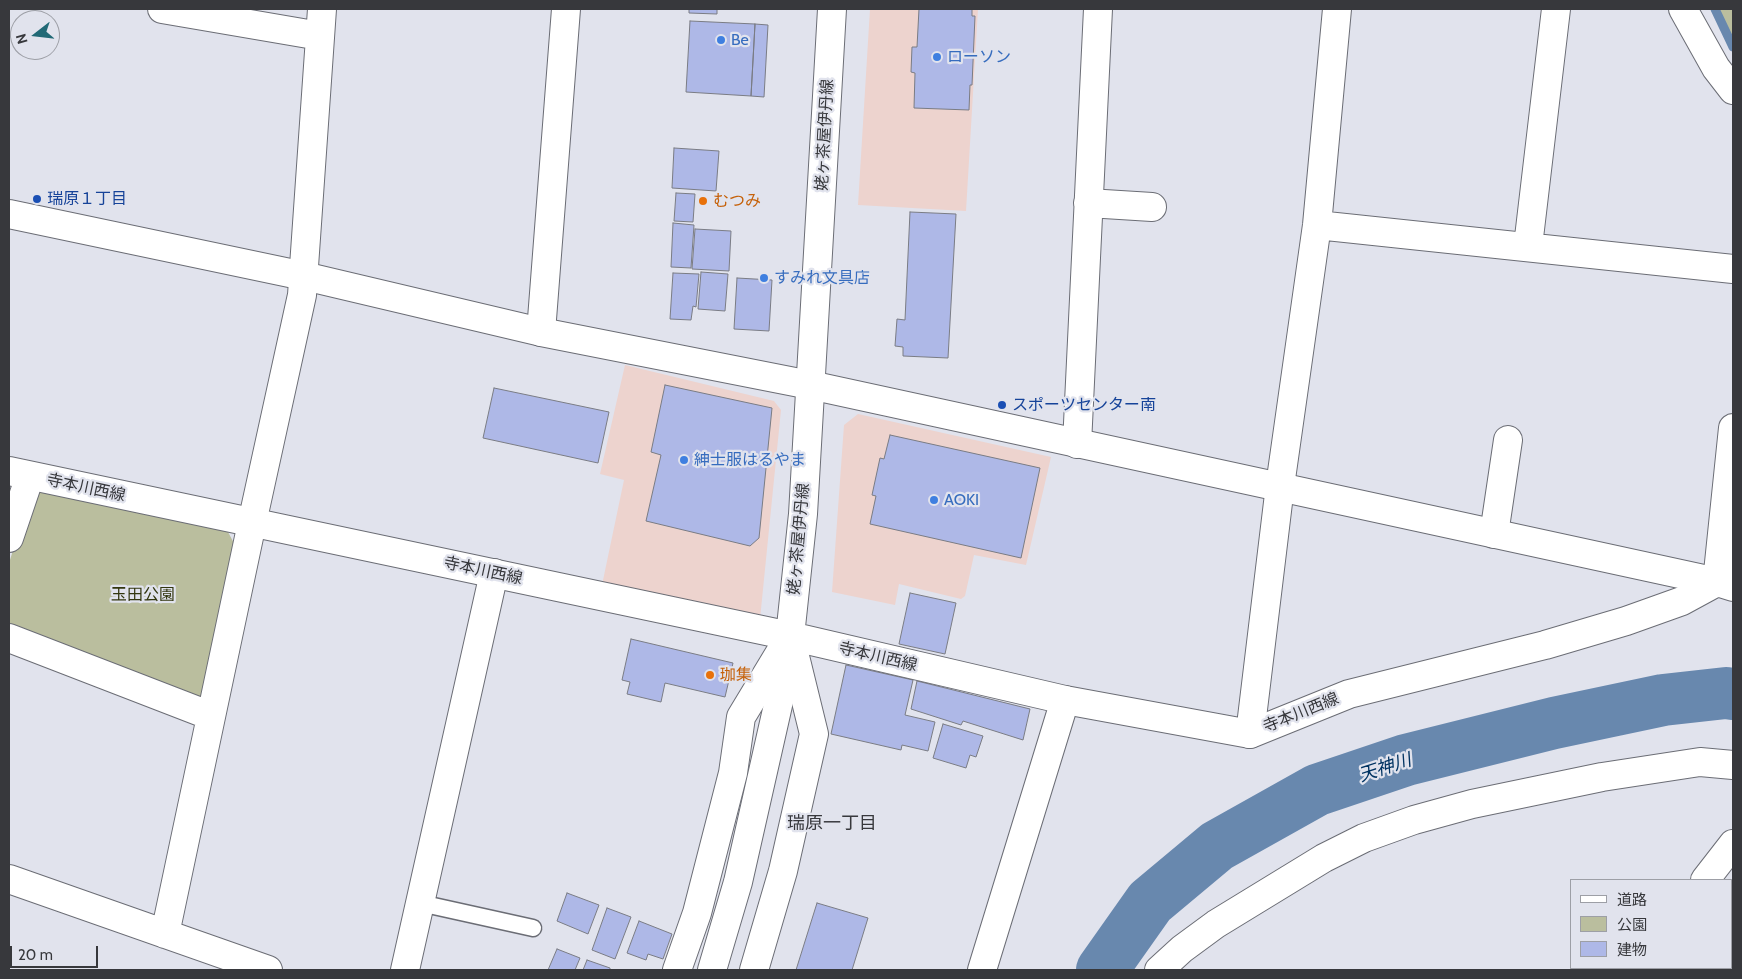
<!DOCTYPE html>
<meta charset="utf-8">
<style>
body{margin:0}
#map{position:relative;width:1742px;height:979px;overflow:hidden;background:#e1e3ed;font-family:Cabin,"Noto Sans JP",sans-serif}
canvas{display:block}
.frame{position:absolute;inset:0;border:10px solid #37383c;pointer-events:none}
.legend{position:absolute;left:1570px;top:879px;width:162px;height:90px;box-sizing:border-box;background:#e1e3ed;border:1px solid #9d9fa6;margin:0;padding:6px 9px;list-style:none;font-size:15px;color:#37383c}
.legend li{display:flex;align-items:center;gap:10px;height:25px}
.legend b{width:25px;border:1px solid #9d9fa6}
.north{position:absolute;left:10px;top:10px;width:50px;height:50px;box-sizing:border-box;background:#e1e3ed;border:1px solid #9d9fa6;border-radius:50%;rotate:254deg;font-size:14px;font-weight:700;line-height:20px;text-align:center;color:#37383c}
.north::after{content:'';display:block;margin:auto;width:18px;height:22px;background:#216976;clip-path:polygon(50% 0,100% 100%,50% 72%,0 100%)}
.scale{position:absolute;left:10px;top:946px;width:88px;height:22px;box-sizing:border-box;border:2px solid #37383c;border-top:0;padding-left:6px;font-size:15px;line-height:18px;white-space:nowrap;color:#37383c;-webkit-text-stroke:4px #e1e3ed;paint-order:stroke}
</style>
<div id="map">
<canvas width="1742" height="979"></canvas>
<div class="frame"></div>
<ul class="legend">
<li><b style="height:6px;background:#fff"></b>道路</li>
<li><b style="height:14px;background:#babe9e"></b>公園</li>
<li><b style="height:14px;background:#aeb8e7"></b>建物</li>
</ul>
<div class="north">N</div>
<div class="scale">20 m</div>
</div>
<script>
const g = document.querySelector('canvas').getContext('2d');
g.lineJoin = 'round';
function fill(path, color) { g.fillStyle = color; g.fill(path, 'evenodd'); }
const poly = rows => new Path2D(rows.map(r => 'M' + r).join(''));
function stroke(path, color, width, dash) { g.strokeStyle = color; g.lineWidth = width; g.lineCap = dash ? 'butt' : 'round'; g.setLineDash(dash || []); g.stroke(path); }
function drawText(font, color, halo, rows, align = 'center') {
  g.font = font + ' Cabin,"Noto Sans JP",sans-serif'; g.lineWidth = 4.5; g.setLineDash([]); g.textBaseline = 'middle'; g.strokeStyle = halo; g.fillStyle = color; for (const [text, x, y, turn = 0] of rows) {
    g.save(); g.translate(x, y); g.rotate((+turn || 0) * Math.PI / 180); g.textAlign = isNaN(turn) ? turn : align; if (halo) g.strokeText(text, 0, 0); g.fillText(text, 0, 0); g.restore();
  }
}
fill(poly([
 [870,9,978,9,966,211,858,205],
 [625,365,774,401,781,410,760,619,602,585,624,480,600,474],
 [858,414,1051,457,1026,565,974,555,965,596,961,599,899,584,895,605,832,592,844,425]
]), '#edd3ce');
fill(poly([
 [1718,9,1733,9,1733,41],
 [41,490,228,532,235,545,206,704,9,630,9,563,30,497]
]), '#babe9e');
stroke(poly([
 [1715,9,1733,47]
]), '#6888ae', 9);
stroke(poly([
 [1102,970,1150,902,1217,846,1317,790,1406,760,1554,723,1663,700,1726,693,1733,694]
]), '#6888ae', 52);
const building = poly([
 [689,9,717,9,717,14,689,13,689,9],
 [919,9,972,9,972,16,975,16,972,85,970,85,969,110,914,108,915,73,911,72,912,47,917,47,919,9],
 [690,21,755,24,751,96,686,92,690,21],
 [755,24,768,25,764,97,751,96,755,24],
 [674,148,719,151,716,191,672,188,674,148],
 [676,193,695,194,693,222,674,221,676,193],
 [910,212,956,214,948,358,903,356,903,347,895,346,897,319,905,320,910,212],
 [673,223,694,225,691,268,671,267,673,223],
 [695,229,731,231,729,271,692,269,695,229],
 [701,272,728,274,725,311,698,309,701,272],
 [673,273,699,274,696,307,693,306,691,320,670,319,673,273],
 [737,278,772,280,769,331,734,329,737,278],
 [665,385,772,408,759,538,750,546,646,521,661,455,651,452,665,385],
 [494,388,609,412,598,463,483,438,494,388],
 [890,435,1040,468,1021,558,870,524,876,496,872,495,880,458,884,459,890,435],
 [910,593,956,603,945,654,899,644,910,593],
 [631,639,733,663,725,697,665,683,661,702,627,694,630,682,622,680,631,639],
 [846,665,913,680,905,715,935,722,928,751,902,745,901,750,831,734,846,665],
 [917,681,1030,709,1023,740,963,721,961,725,911,709,917,681],
 [943,724,983,736,976,757,970,755,966,768,933,758,943,724],
 [567,893,599,905,588,934,557,921,567,893],
 [817,903,868,918,852,970,796,970,817,903],
 [607,908,631,917,615,959,592,950,607,908],
 [639,921,672,934,663,959,648,954,646,960,627,953,639,921],
 [557,949,580,958,575,970,548,970,557,949],
 [587,960,610,968,610,970,583,970,587,960]
]);
fill(building, '#aeb8e7');
stroke(building, '#7a7c84', 1);
const service = poly([
 [420,903,533,928]
]);
const minor = poly([
 [162,9,320,36],
 [1683,9,1716,68,1733,90],
 [1088,203,1152,207],
 [1317,225,1733,269],
 [1528,246,1556,9],
 [541,332,566,9],
 [1077,444,1098,9],
 [1494,534,1508,440],
 [9,538,30,476],
 [9,638,211,716],
 [1250,734,1280,486,1317,225,1337,9],
 [9,879,268,970],
 [1705,880,1733,844],
 [165,934,252,523,302,295,322,9],
 [405,970,494,573],
 [677,970,697,913,733,773,741,717,790,636],
 [754,970,783,871,814,734,790,636],
 [982,970,1065,700],
 [1159,970,1182,949,1216,924,1324,858,1364,838,1414,820,1472,804,1602,777,1700,762,1733,765],
 [1635,970,1637,968]
]);
const tertiary = poly([
 [9,214,304,276,541,332,810,385,1717,582,1733,428]
]);
const secondary = poly([
 [9,471,790,636,1065,700,1250,734,1349,694,1545,645,1626,621,1682,601,1717,582,1733,587],
 [712,970,738,882,783,683,790,636,803,514,832,9]
]);
stroke(service, '#6b6d75', 19);
stroke(minor, '#6b6d75', 30);
stroke(tertiary, '#6b6d75', 30);
stroke(secondary, '#6b6d75', 30);
stroke(service, '#fff', 16);
stroke(minor, '#fff', 28);
stroke(tertiary, '#fff', 28);
stroke(secondary, '#fff', 28);
for (const [x, y, r, color] of [
 [721,40,5,"#3f7fe0"],
 [937,57,5,"#3f7fe0"],
 [37,199,5,"#1a4fb4"],
 [703,201,5,"#e8710a"],
 [764,278,5,"#3f7fe0"],
 [1002,405,5,"#1a4fb4"],
 [684,460,5,"#3f7fe0"],
 [934,500,5,"#3f7fe0"],
 [710,675,5,"#e8710a"]
]) { const dot = new Path2D(); dot.arc(x, y, r, 0, 2 * Math.PI); g.fillStyle = color; g.fill(dot); stroke(dot, '#e1e3ed', 2); }
drawText('16px', '#366cbe', '#e1e3ed', [
 ["Be",731,40],
 ["ローソン",947,57],
 ["すみれ文具店",774,278],
 ["紳士服はるやま",694,460],
 ["AOKI",944,500]
], 'left');
drawText('16px', '#37383c', '#e1e3ed', [
 ["姥ヶ茶屋伊丹線",825,135,-87],
 ["寺本川西線",86,488,12],
 ["姥ヶ茶屋伊丹線",799,539,-85],
 ["寺本川西線",483,571,12],
 ["寺本川西線",878,657,13],
 ["寺本川西線",1301,713,-22]
]);
drawText('16px', '#164399', '#e1e3ed', [
 ["瑞原１丁目",47,199],
 ["スポーツセンター南",1012,405]
], 'left');
drawText('16px', '#c56008', '#e1e3ed', [
 ["むつみ",713,201],
 ["珈集",720,675]
], 'left');
drawText('16px', '#32360e', '#e1e3ed', [
 ["玉田公園",143,595]
]);
drawText('italic 18px', '#003362', '#e1e3ed', [
 ["天神川",1385,768,-18]
]);
drawText('18px', '#37383c', '#e1e3ed', [
 ["瑞原一丁目",832,824]
]);
</script>
